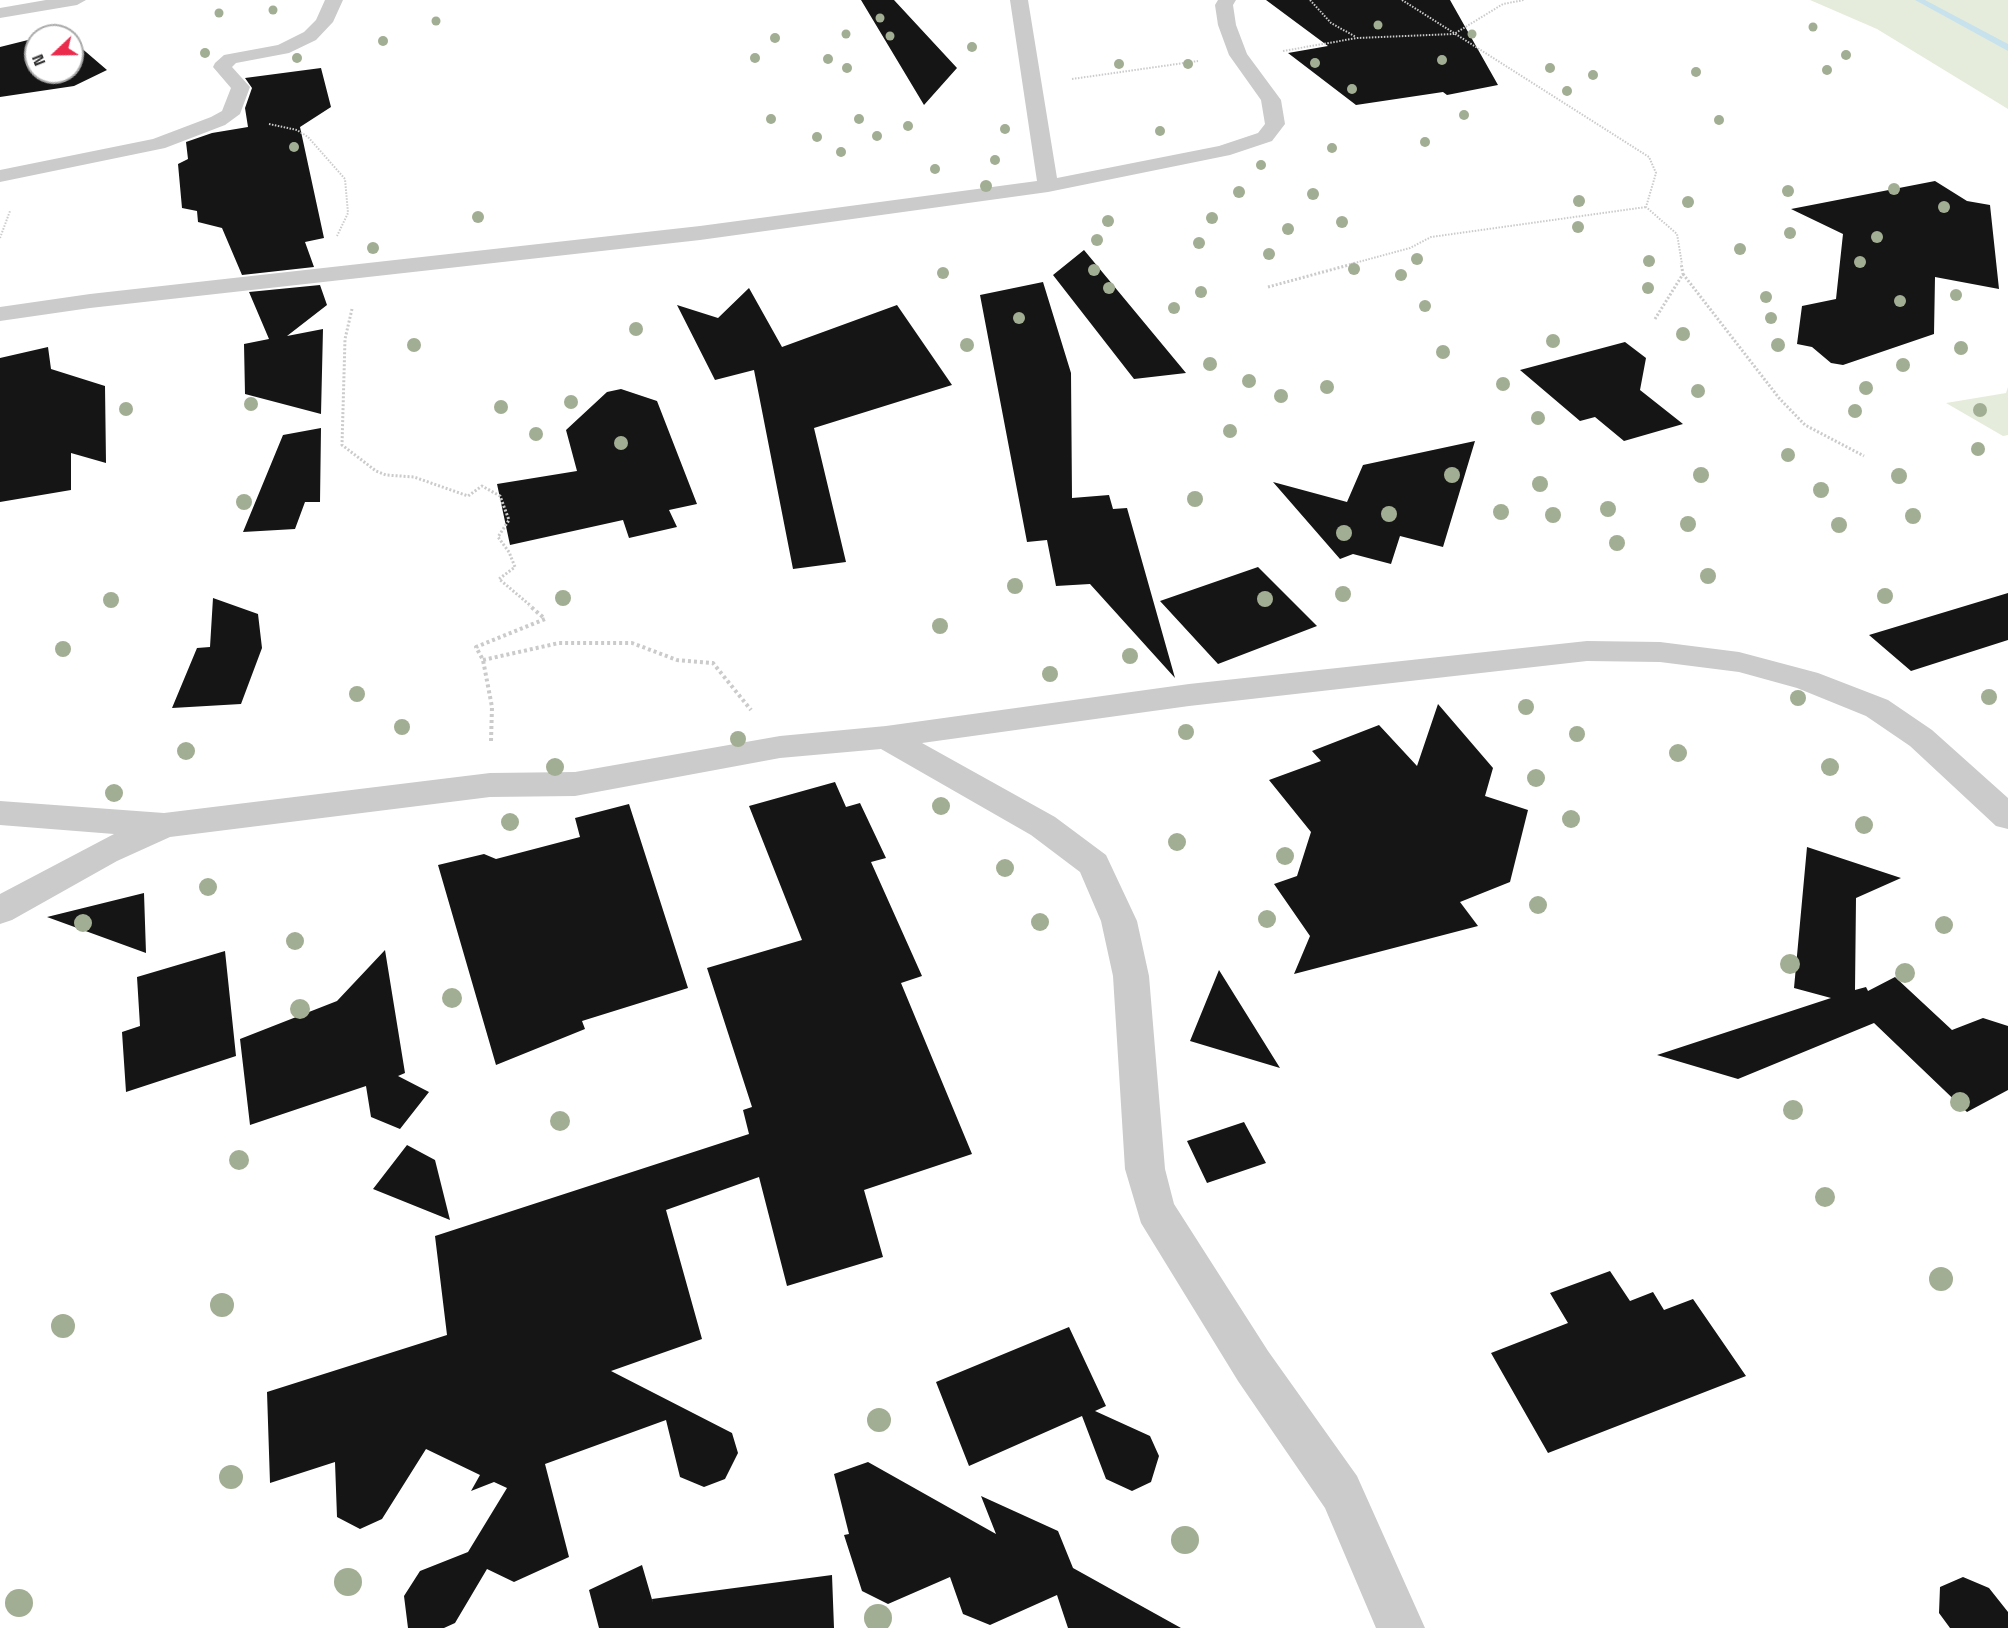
<!DOCTYPE html>
<style>
body{margin:0}
#map{position:relative;width:2008px;height:1628px;overflow:hidden;background:#fff;font-family:"Space Grotesk",sans-serif}
canvas{display:block}
.north{position:absolute;left:24px;top:24px;width:60px;height:60px;box-sizing:border-box;background:#fff;border:2px solid #ababab;border-radius:50%;rotate:248deg;font-size:16px;font-weight:700;line-height:24px;text-align:center;color:#2e2e2e}
.north::after{content:'';display:block;margin:auto;width:21px;height:27px;background:#eb2b4c;clip-path:polygon(50% 0,100% 100%,50% 72%,0 100%)}
</style>
<div id="map">
<canvas width="2008" height="1628"></canvas>
<div class="north">N</div>
</div>
<script>
const g = document.querySelector('canvas').getContext('2d');
g.lineJoin = 'round';
function fill(path, color) { g.fillStyle = color; g.fill(path, 'evenodd'); }
const poly = rows => new Path2D(rows.map(r => 'M' + r).join(''));
function stroke(path, color, width, dash) { g.strokeStyle = color; g.lineWidth = width; g.lineCap = dash ? 'butt' : 'round'; g.setLineDash(dash || []); g.stroke(path); }
fill(poly([
 [1810,0,2008,0,2008,109,1877,29],
 [2008,387,2008,435,2003,436,1946,403,2006,393]
]), '#e6ecdb');
fill(poly([
 [1915,0,1925,0,2008,44,2008,51,1915,0]
]), '#c7e2ed');
fill(poly([
 [861,0,894,0,957,68,924,105],
 [1266,0,1450,0,1498,85,1447,95,1443,92,1356,105,1288,53,1328,46],
 [36,38,36,72,72,72,72,40,107,70,74,86,0,97,0,47],
 [321,68,331,107,300,127,324,238,305,242,314,267,242,275,222,228,198,222,197,211,182,208,178,164,188,159,186,142,212,133,248,127,245,108,252,88,245,78],
 [1935,181,1967,201,1990,205,1999,289,1935,277,1934,334,1843,365,1831,363,1812,347,1797,344,1802,306,1836,299,1843,234,1791,209],
 [1084,250,1186,373,1134,379,1053,275],
 [1043,282,1071,373,1072,498,1109,495,1113,509,1127,508,1175,678,1090,584,1056,586,1047,540,1027,542,980,295],
 [320,285,327,305,287,336,323,329,321,414,245,394,244,344,269,339,249,292],
 [749,288,782,347,897,305,952,385,814,428,846,562,793,569,754,370,715,380,677,305,718,318],
 [1625,342,1646,358,1640,390,1683,424,1624,441,1595,417,1580,421,1520,370],
 [48,347,51,369,105,386,106,463,71,453,71,490,0,502,0,358],
 [621,389,657,401,697,504,669,510,677,527,629,538,623,520,510,545,497,484,577,471,566,430,607,392],
 [321,428,320,502,305,502,295,529,243,532,283,435],
 [1475,441,1443,547,1400,536,1391,564,1353,554,1340,559,1273,482,1347,502,1363,465],
 [1258,567,1317,626,1218,664,1160,601],
 [2008,593,2008,640,1911,671,1869,635],
 [213,598,258,614,262,648,241,704,172,708,197,648,210,647],
 [1438,704,1493,768,1485,796,1528,810,1510,882,1460,902,1478,926,1294,974,1310,936,1274,884,1297,876,1311,832,1269,780,1321,761,1312,751,1379,725,1417,766],
 [835,782,846,807,860,803,886,858,871,862,922,976,901,983,972,1154,864,1190,883,1257,787,1286,759,1177,666,1210,702,1339,611,1371,732,1433,738,1453,725,1479,704,1487,680,1477,666,1420,545,1464,569,1557,514,1582,487,1569,455,1623,444,1628,408,1628,404,1596,420,1571,468,1552,507,1488,494,1482,471,1491,480,1475,426,1449,382,1519,360,1529,337,1517,335,1462,270,1483,267,1392,447,1335,435,1236,749,1134,743,1110,752,1107,707,968,802,940,749,806],
 [629,804,688,988,582,1021,585,1029,496,1065,438,865,484,854,496,859,580,837,575,818],
 [1807,847,1901,878,1856,898,1855,990,1866,987,1868,991,1895,977,1952,1030,1983,1018,2008,1026,2008,1090,1967,1112,1874,1023,1738,1079,1657,1055,1831,998,1794,988],
 [144,893,146,953,47,917],
 [385,950,405,1073,398,1076,429,1092,400,1129,371,1117,366,1086,250,1125,240,1039,337,1001],
 [225,951,236,1056,126,1092,122,1032,140,1026,137,977],
 [1219,970,1280,1068,1190,1041],
 [1244,1122,1266,1163,1207,1183,1187,1141],
 [407,1145,435,1160,450,1220,373,1189],
 [1610,1271,1630,1301,1653,1292,1664,1310,1693,1299,1746,1376,1548,1453,1491,1353,1568,1323,1550,1293],
 [1069,1327,1106,1406,1095,1411,1150,1436,1159,1456,1151,1482,1132,1491,1106,1479,1082,1416,969,1466,936,1382],
 [868,1462,996,1534,981,1496,1058,1531,1073,1568,1181,1628,1068,1628,1057,1595,990,1625,963,1614,950,1577,888,1604,862,1591,844,1535,849,1534,834,1474],
 [642,1565,653,1603,652,1599,832,1575,834,1628,599,1628,589,1590],
 [1963,1577,1989,1588,2008,1612,2008,1628,1950,1628,1939,1613,1940,1587]
]), '#151515');
stroke(poly([
 [1310,0,1331,23,1356,37],
 [1402,0,1649,157,1656,173,1646,207,1677,234,1682,264],
 [1283,51,1357,38,1454,34,1503,4,1524,0],
 [1072,79,1198,61],
 [269,124,297,130,308,137,345,179,348,213,337,236],
 [0,238,10,211],
 [1351,264,1410,248,1431,237,1646,207]
]), '#cbcbcb', 2, [1.5, 1.5]);
stroke(poly([
 [1683,274,1779,398,1805,425,1864,456],
 [1268,287,1356,263],
 [352,309,345,339,342,445,376,471,386,475,414,477,468,496,482,486,500,496,509,520,498,537,509,552,515,567,499,579,531,606],
 [1655,319,1683,274,1681,263]
]), '#cbcbcb', 3, [2, 2]);
stroke(poly([
 [483,660,559,643,632,643,677,660,713,663,751,710],
 [491,741,492,707,483,660,476,647,545,619,529,605]
]), '#cbcbcb', 4, [3, 3]);
fill(poly([
 [46,0,86,0,77,5,0,18,0,8,46,0],
 [325,0,343,0,333,22,316,40,289,53,236,63,232,67,250,87,240,114,225,125,165,148,0,182,0,170,153,139,211,117,222,111,231,88,213,67,215,63,224,55,278,45,304,32,316,20,325,0],
 [1010,0,1028,0,1057,178,1219,146,1258,133,1265,124,1261,100,1229,55,1218,25,1215,5,1218,0,1236,0,1233,5,1236,25,1247,54,1281,100,1285,124,1272,141,1230,155,1048,192,700,240,90,308,0,321,0,307,90,294,700,226,1037,181,1010,0],
 [1587,641,1660,642,1739,652,1818,673,1888,700,1932,730,2008,798,2008,829,1996,826,1910,746,1866,716,1797,688,1739,672,1660,662,1587,661,1189,706,922,743,1055,817,1106,855,1137,921,1149,976,1165,1169,1174,1204,1268,1351,1357,1476,1425,1628,1376,1628,1325,1508,1238,1381,1141,1223,1125,1169,1113,976,1101,921,1080,872,1031,835,881,749,780,758,575,796,490,797,170,837,117,861,12,920,0,924,0,894,114,834,0,825,0,801,164,813,490,773,575,772,780,736,886,726,1189,684,1587,641]
]), '#cbcbcb');
g.fillStyle = '#a2ae93';
for (const [x, y, r] of [
 [273,10,4.5],
 [219,13,4.5],
 [880,18,4.5],
 [436,21,4.5],
 [1378,25,4.5],
 [1813,27,4.5],
 [846,34,4.5],
 [1472,34,4.5],
 [890,36,4.5],
 [775,38,5],
 [383,41,5],
 [972,47,5],
 [205,53,5],
 [1846,55,5],
 [297,58,5],
 [755,58,5],
 [828,59,5],
 [1442,60,5],
 [1315,63,5],
 [1119,64,5],
 [1188,64,5],
 [847,68,5],
 [1550,68,5],
 [1827,70,5],
 [1696,72,5],
 [1593,75,5],
 [1352,89,5],
 [1567,91,5],
 [1464,115,5],
 [771,119,5],
 [859,119,5],
 [1719,120,5],
 [908,126,5],
 [1005,129,5],
 [1160,131,5],
 [877,136,5],
 [817,137,5],
 [1425,142,5],
 [294,147,5],
 [1332,148,5],
 [841,152,5],
 [995,160,5],
 [1261,165,5],
 [935,169,5],
 [986,186,6],
 [1894,189,6],
 [1788,191,6],
 [1239,192,6],
 [1313,194,6],
 [1579,201,6],
 [1688,202,6],
 [1944,207,6],
 [478,217,6],
 [1212,218,6],
 [1108,221,6],
 [1342,222,6],
 [1578,227,6],
 [1288,229,6],
 [1790,233,6],
 [1877,237,6],
 [1097,240,6],
 [1199,243,6],
 [373,248,6],
 [1740,249,6],
 [1269,254,6],
 [1417,259,6],
 [1649,261,6],
 [1860,262,6],
 [1354,269,6],
 [1094,270,6],
 [943,273,6],
 [1401,275,6],
 [1109,288,6],
 [1648,288,6],
 [1201,292,6],
 [1956,295,6],
 [1766,297,6],
 [1900,301,6],
 [1425,306,6],
 [1174,308,6],
 [1019,318,6],
 [1771,318,6],
 [636,329,7],
 [1683,334,7],
 [1553,341,7],
 [414,345,7],
 [967,345,7],
 [1778,345,7],
 [1961,348,7],
 [1443,352,7],
 [1210,364,7],
 [1903,365,7],
 [1249,381,7],
 [1503,384,7],
 [1327,387,7],
 [1866,388,7],
 [1698,391,7],
 [1281,396,7],
 [571,402,7],
 [251,404,7],
 [501,407,7],
 [126,409,7],
 [1980,410,7],
 [1855,411,7],
 [1538,418,7],
 [1230,431,7],
 [536,434,7],
 [621,443,7],
 [1978,449,7],
 [1788,455,7],
 [1452,475,8],
 [1701,475,8],
 [1899,476,8],
 [1540,484,8],
 [1821,490,8],
 [1195,499,8],
 [244,502,8],
 [1608,509,8],
 [1501,512,8],
 [1389,514,8],
 [1553,515,8],
 [1913,516,8],
 [1688,524,8],
 [1839,525,8],
 [1344,533,8],
 [1617,543,8],
 [1708,576,8],
 [1015,586,8],
 [1343,594,8],
 [1885,596,8],
 [563,598,8],
 [1265,599,8],
 [111,600,8],
 [940,626,8],
 [63,649,8],
 [1130,656,8],
 [1050,674,8],
 [357,694,8],
 [1989,697,8],
 [1798,698,8],
 [1526,707,8],
 [402,727,8],
 [1186,732,8],
 [1577,734,8],
 [738,739,8],
 [186,751,9],
 [1678,753,9],
 [555,767,9],
 [1830,767,9],
 [1536,778,9],
 [114,793,9],
 [941,806,9],
 [1571,819,9],
 [510,822,9],
 [1864,825,9],
 [1177,842,9],
 [1285,856,9],
 [1005,868,9],
 [208,887,9],
 [1538,905,9],
 [1267,919,9],
 [1040,922,9],
 [83,923,9],
 [1944,925,9],
 [295,941,9],
 [1790,964,10],
 [1905,973,10],
 [452,998,10],
 [300,1009,10],
 [1960,1102,10],
 [1793,1110,10],
 [560,1121,10],
 [239,1160,10],
 [1825,1197,10],
 [1941,1279,12],
 [222,1305,12],
 [63,1326,12],
 [879,1420,12],
 [231,1477,12],
 [1185,1540,14],
 [348,1582,14],
 [19,1603,14],
 [878,1618,14]
]) { g.beginPath(); g.arc(x, y, r, 0, 2 * Math.PI); g.fill(); }
</script>
